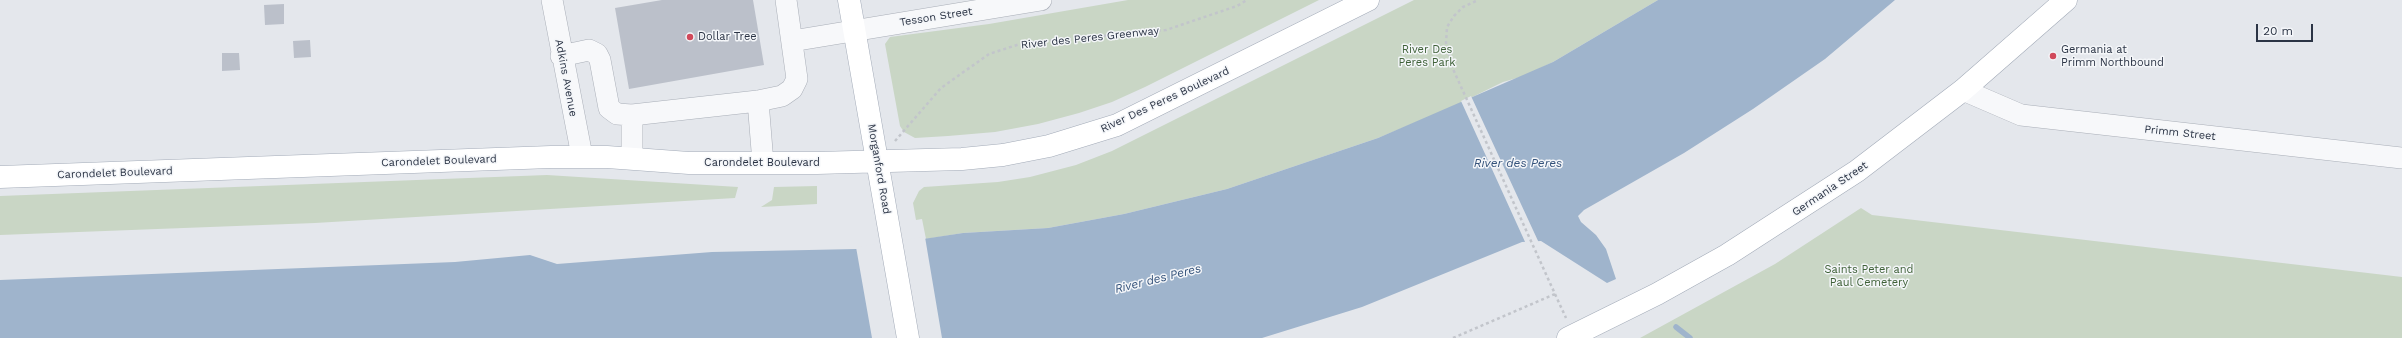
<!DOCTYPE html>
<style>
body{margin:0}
#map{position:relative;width:2402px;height:338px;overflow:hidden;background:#e4e7ec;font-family:"Work Sans",sans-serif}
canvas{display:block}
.scale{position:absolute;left:2256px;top:24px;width:57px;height:18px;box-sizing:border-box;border:2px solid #2b3445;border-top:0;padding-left:5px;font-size:12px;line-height:14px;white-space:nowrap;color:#2b3445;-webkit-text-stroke:3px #f4f6f9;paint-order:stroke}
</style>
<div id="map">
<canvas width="2402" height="338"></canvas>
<div class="scale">20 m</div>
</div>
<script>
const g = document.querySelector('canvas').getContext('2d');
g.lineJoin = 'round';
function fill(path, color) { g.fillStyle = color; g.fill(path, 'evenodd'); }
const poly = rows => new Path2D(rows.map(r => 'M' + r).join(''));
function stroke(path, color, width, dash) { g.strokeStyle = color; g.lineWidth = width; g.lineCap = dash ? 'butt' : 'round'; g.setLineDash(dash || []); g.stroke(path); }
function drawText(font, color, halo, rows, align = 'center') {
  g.font = font + ' "Work Sans",sans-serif'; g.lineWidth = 3; g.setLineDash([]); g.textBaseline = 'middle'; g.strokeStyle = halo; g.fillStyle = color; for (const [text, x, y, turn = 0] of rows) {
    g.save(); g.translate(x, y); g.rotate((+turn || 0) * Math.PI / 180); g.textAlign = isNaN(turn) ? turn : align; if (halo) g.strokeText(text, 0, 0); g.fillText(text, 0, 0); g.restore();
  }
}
fill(poly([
 [1128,0,1319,0,1145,87,1112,102,1079,113,1038,124,995,132,948,136,915,138,904,132,900,126,885,44,890,37,989,24],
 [1414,0,1658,0,1553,62,1524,76,1503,82,1448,109,1378,138,1227,189,1124,214,1048,228,963,233,926,239,922,219,916,220,913,203,919,191,924,187,998,182,1030,177,1076,165,1112,151],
 [547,175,738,187,735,198,315,223,0,235,0,196],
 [817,186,817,204,761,207,772,200,774,187],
 [1861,208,1872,215,2402,277,2402,338,1640,338,1775,264]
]), '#c9d6c5');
fill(poly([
 [1658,0,1895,0,1825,59,1753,109,1684,153,1584,210,1578,216,1581,222,1596,235,1606,249,1616,279,1607,283,1541,241,1522,242,1362,307,1262,338,0,338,0,280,455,262,530,255,557,264,712,252,857,249,963,233,1048,228,1124,214,1227,189,1378,138,1553,62]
]), '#9fb4cc');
fill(poly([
 [1471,96,1539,243,1526,244,1461,101],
 [925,237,942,338,872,338,856,247]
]), '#e4e7ec');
stroke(poly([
 [1676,327,1690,338]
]), '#9fb4cc', 5.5);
fill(poly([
 [662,0,753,0,764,65,629,89,615,8],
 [284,4,284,24,265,25,264,5],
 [310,40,311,57,294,58,293,41],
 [222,53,239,53,240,70,222,71]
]), '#bbc0ca');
const minor = poly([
 [552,0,582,156],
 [792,41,1041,0],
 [561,56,589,50,597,54,600,60,609,108,617,114,632,115,758,101,782,96,792,89,797,79,786,0],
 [1963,90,2021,115,2402,158],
 [758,101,763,163],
 [632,158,632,115]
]);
const major = poly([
 [849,0,908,338],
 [0,177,551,157,607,157,689,163,817,163,962,159,1003,155,1049,146,1117,125,1368,0],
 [1568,338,1657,294,1727,255,1857,171,1963,90,2066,0]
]);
stroke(minor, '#a9aeb7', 22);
stroke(major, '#a3abb8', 23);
stroke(poly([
 [895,141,941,88,989,54,1023,43,1166,30,1237,6,1247,0],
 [1555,294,1566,318],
 [1453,338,1555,294,1453,69,1446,43,1447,27,1454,16,1463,7,1478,0]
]), '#c2c5cb', 2.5, [3, 3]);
stroke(minor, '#f7f8fa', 21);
stroke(major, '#fff', 22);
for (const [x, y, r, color] of [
 [690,37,4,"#d1495b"],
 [2053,56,4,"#d1495b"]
]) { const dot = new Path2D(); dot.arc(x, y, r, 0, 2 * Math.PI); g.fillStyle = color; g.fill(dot); stroke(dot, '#f4f6f9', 1.5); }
drawText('11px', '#2b3445', '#f4f6f9', [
 ["Tesson Street",936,17,-9],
 ["River des Peres Greenway",1090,38,-6],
 ["Adkins Avenue",566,78,79],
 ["River Des Peres Boulevard",1165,100,-25],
 ["Primm Street",2180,133,6],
 ["Carondelet Boulevard",439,161,-2],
 ["Carondelet Boulevard",762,163],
 ["Morganford Road",879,169,80],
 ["Carondelet Boulevard",115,173,-2],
 ["Germania Street",1830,189,-34]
]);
drawText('11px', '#2b3445', '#f4f6f9', [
 ["Dollar Tree",698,37],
 ["Germania at",2061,50],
 ["Primm Northbound",2061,63]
], 'left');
drawText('11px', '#3f6138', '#f4f6f9', [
 ["River Des",1427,50],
 ["Peres Park",1427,63],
 ["Saints Peter and",1869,270],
 ["Paul Cemetery",1869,283]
]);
drawText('italic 12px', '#34527a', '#f4f6f9', [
 ["River des Peres",1518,163],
 ["River des Peres",1158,279,-14]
]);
</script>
